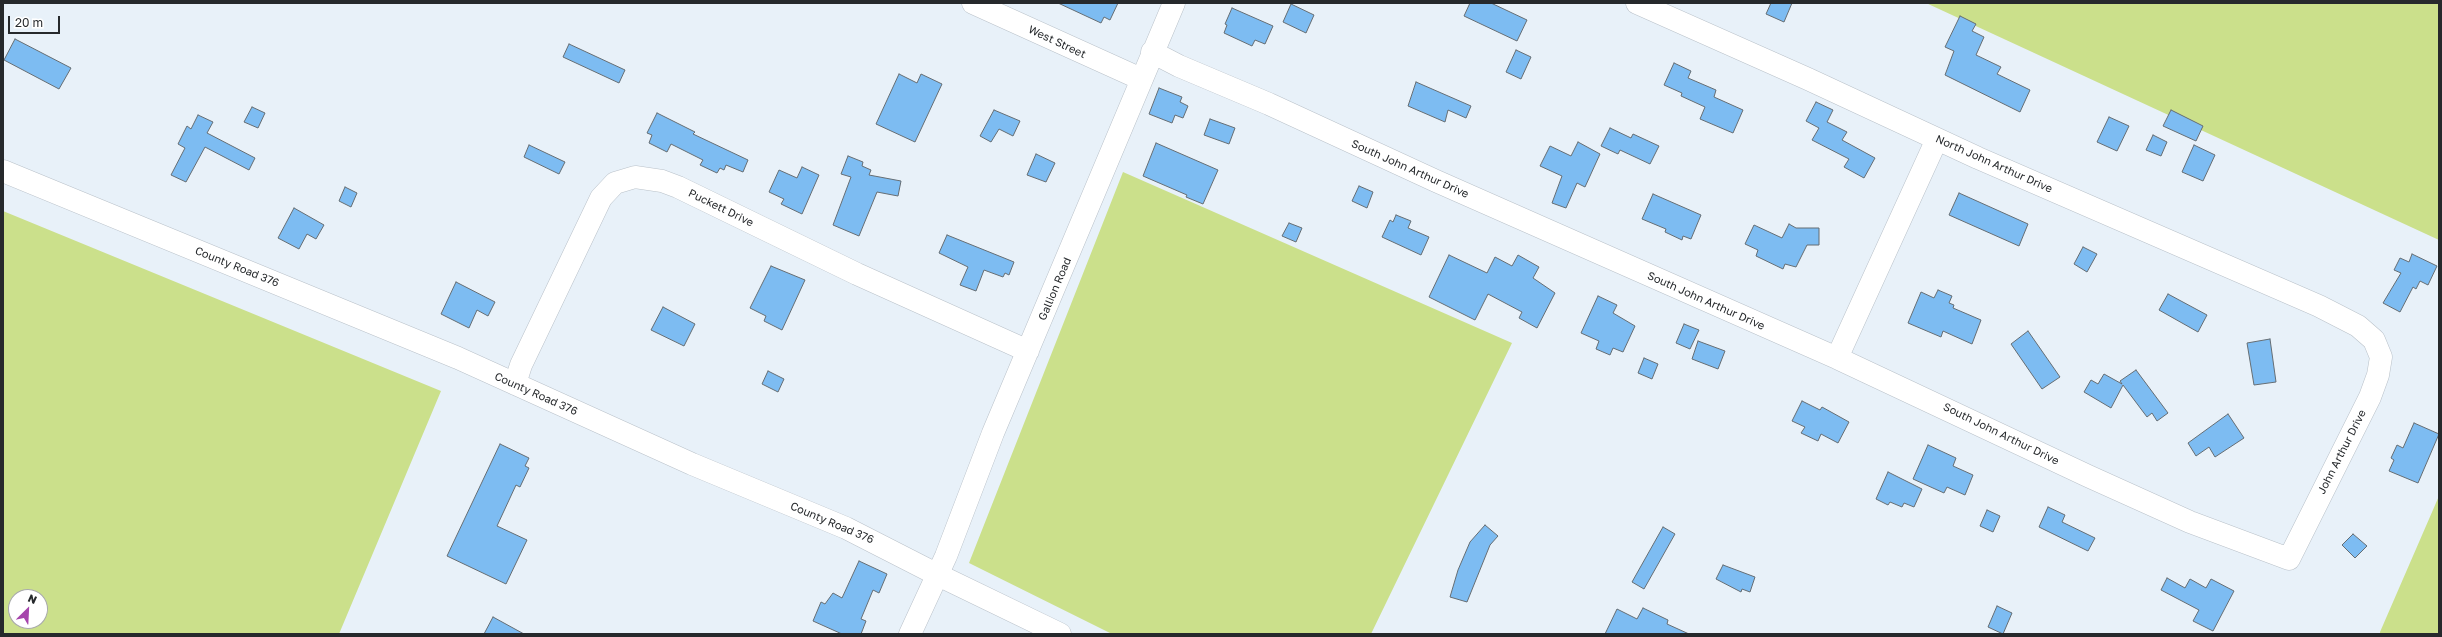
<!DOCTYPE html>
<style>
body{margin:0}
#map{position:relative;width:2442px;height:637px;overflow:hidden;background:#e8f1f9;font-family:"Golos Text",sans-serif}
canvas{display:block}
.frame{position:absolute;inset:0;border:4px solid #26292c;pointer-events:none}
.north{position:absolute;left:8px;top:589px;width:40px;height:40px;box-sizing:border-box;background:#fff;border:1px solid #a8a9ab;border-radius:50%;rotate:24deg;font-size:11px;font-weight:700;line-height:16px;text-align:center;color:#26292c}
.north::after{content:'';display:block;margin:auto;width:14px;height:18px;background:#a645ac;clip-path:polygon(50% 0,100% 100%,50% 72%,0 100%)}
.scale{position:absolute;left:8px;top:16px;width:52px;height:18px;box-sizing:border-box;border:2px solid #26292c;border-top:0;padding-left:5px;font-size:12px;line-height:14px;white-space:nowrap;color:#26292c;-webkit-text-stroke:3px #fff;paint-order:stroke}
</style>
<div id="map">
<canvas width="2442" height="637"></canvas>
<div class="frame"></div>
<div class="north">N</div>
<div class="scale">20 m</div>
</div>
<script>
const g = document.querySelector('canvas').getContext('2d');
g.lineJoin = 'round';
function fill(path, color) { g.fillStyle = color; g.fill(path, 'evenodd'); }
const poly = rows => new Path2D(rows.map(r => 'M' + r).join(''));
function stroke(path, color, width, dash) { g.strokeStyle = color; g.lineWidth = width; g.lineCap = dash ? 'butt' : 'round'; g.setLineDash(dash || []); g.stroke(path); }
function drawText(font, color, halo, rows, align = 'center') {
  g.font = font + ' "Golos Text",sans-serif'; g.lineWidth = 3; g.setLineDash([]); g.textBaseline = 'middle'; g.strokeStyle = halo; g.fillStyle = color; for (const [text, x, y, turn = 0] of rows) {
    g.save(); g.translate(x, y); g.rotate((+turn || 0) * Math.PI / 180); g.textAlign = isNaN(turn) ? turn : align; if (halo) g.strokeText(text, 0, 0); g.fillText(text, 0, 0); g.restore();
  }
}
fill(poly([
 [1926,3,2439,3,2439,240],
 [1123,172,1512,343,1371,634,1112,634,969,563],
 [3,211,441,391,339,634,3,634],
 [16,597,40,597,40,621,16,621],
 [2439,496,2439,634,2380,634,2380,632]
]), '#cbe08b');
const building = poly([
 [1058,3,1118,3,1110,20,1104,17,1101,23,1058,3],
 [1470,3,1491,3,1527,20,1517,41,1464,16,1470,3],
 [1771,3,1792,3,1784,22,1766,14,1771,3],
 [1291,4,1314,15,1306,33,1283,22,1291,4],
 [1232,8,1273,26,1265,44,1255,40,1252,46,1224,33,1227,25,1225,24,1232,8],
 [1960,16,1976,24,1972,31,1984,37,1976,55,2001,67,1997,74,2030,90,2020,112,1945,75,1954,51,1945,47,1960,16],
 [15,39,71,68,59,89,4,60,15,39],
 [569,44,625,70,619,83,563,57,569,44],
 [1516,50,1531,57,1521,79,1506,72,1516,50],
 [1674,63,1691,71,1688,78,1716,90,1714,97,1743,110,1733,133,1700,119,1705,107,1681,96,1682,93,1664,85,1674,63],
 [899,74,917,83,921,74,942,84,915,142,876,124,899,74],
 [1416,82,1471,106,1466,118,1448,110,1445,122,1408,106,1416,82],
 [1159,88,1182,97,1180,102,1188,106,1183,118,1175,115,1172,123,1149,114,1159,88],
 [1816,102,1833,110,1827,122,1847,132,1842,140,1875,158,1864,178,1844,167,1849,159,1812,140,1819,128,1806,121,1816,102],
 [252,107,265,113,258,128,244,122,252,107],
 [994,110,1020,121,1013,136,999,129,991,142,980,136,994,110],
 [2171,110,2203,126,2196,141,2163,126,2171,110],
 [657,113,695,132,693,134,748,160,743,172,726,165,724,170,720,168,717,173,700,165,703,160,671,144,667,152,649,143,652,135,647,133,657,113],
 [198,115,213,122,207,133,255,158,249,170,205,147,186,182,171,175,185,148,178,144,187,126,191,129,198,115],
 [2109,117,2129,126,2117,151,2097,142,2109,117],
 [1210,119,1235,128,1229,144,1204,135,1210,119],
 [1610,128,1631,138,1633,134,1659,146,1650,164,1620,150,1618,154,1601,146,1610,128],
 [2153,135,2167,142,2161,156,2146,150,2153,135],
 [1578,142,1600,154,1585,187,1577,183,1566,208,1552,203,1562,176,1540,166,1550,146,1571,156,1578,142],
 [1156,143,1218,170,1203,204,1186,197,1187,195,1143,176,1156,143],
 [529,145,565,162,559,174,524,157,529,145],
 [2194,145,2215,155,2203,181,2182,172,2194,145],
 [1036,154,1055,163,1046,182,1027,175,1036,154],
 [848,156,863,162,862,166,871,170,869,175,901,181,898,196,877,192,859,236,833,225,851,177,841,174,848,156],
 [802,167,819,175,802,214,781,204,784,199,769,192,779,170,797,178,802,167],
 [1359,186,1373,192,1367,208,1352,201,1359,186],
 [345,187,357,193,351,207,339,201,345,187],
 [1959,193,2028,224,2019,246,1949,215,1959,193],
 [1653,194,1701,215,1691,239,1683,236,1682,240,1665,232,1666,229,1642,219,1653,194],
 [294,208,324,225,316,239,307,234,299,249,278,238,294,208],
 [1396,215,1411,221,1408,228,1429,237,1421,255,1382,237,1390,220,1393,222,1396,215],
 [1289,223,1302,228,1296,242,1282,236,1289,223],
 [1789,224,1796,228,1819,228,1819,245,1807,245,1796,267,1785,264,1783,269,1756,256,1758,250,1745,244,1754,225,1782,238,1789,224],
 [947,235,1014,262,1009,275,1005,273,1003,277,984,270,976,291,960,285,968,267,939,253,947,235],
 [2083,247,2097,254,2087,272,2074,264,2083,247],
 [2412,254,2437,266,2428,285,2420,281,2416,289,2413,287,2400,312,2383,303,2401,273,2394,270,2400,258,2409,262,2412,254],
 [1449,255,1487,273,1495,257,1512,266,1518,255,1539,267,1533,278,1555,293,1537,328,1519,318,1522,312,1488,294,1475,320,1429,297,1449,255],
 [771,266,805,280,782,330,764,321,766,316,750,308,771,266],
 [456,282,495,302,488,316,477,310,469,328,441,314,456,282],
 [1938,290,1952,296,1949,303,1954,305,1953,308,1981,320,1972,344,1943,331,1941,337,1908,323,1921,292,1934,298,1938,290],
 [2168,294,2207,315,2198,332,2159,310,2168,294],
 [1598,296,1617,305,1613,313,1635,326,1623,352,1613,348,1610,355,1596,349,1599,341,1581,333,1598,296],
 [663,307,695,324,684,346,651,330,663,307],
 [1684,324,1699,330,1690,349,1676,343,1684,324],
 [2028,331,2060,377,2042,389,2011,344,2028,331],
 [2270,339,2276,382,2254,385,2247,343,2270,339],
 [1698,341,1725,351,1718,369,1692,359,1698,341],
 [1644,358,1658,364,1652,379,1638,373,1644,358],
 [2136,370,2168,413,2157,421,2152,413,2147,417,2123,385,2111,408,2084,392,2091,380,2098,384,2104,374,2122,384,2120,381,2136,370],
 [768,371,784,379,778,392,762,384,768,371],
 [1802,401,1820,410,1822,407,1849,422,1838,443,1821,434,1818,441,1801,433,1805,427,1792,421,1802,401],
 [2228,414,2244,438,2215,457,2209,447,2196,456,2188,443,2228,414],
 [2414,423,2439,434,2418,483,2389,471,2394,460,2391,458,2397,445,2403,448,2414,423],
 [500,444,529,458,525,466,529,468,520,487,516,485,497,526,527,540,506,584,447,556,500,444],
 [1928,445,1956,458,1953,466,1973,475,1965,495,1947,487,1944,493,1913,479,1928,445],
 [1888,472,1922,489,1914,507,1904,503,1902,507,1890,502,1888,505,1876,499,1888,472],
 [2048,507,2065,515,2062,522,2095,538,2088,551,2039,527,2048,507],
 [1987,510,2000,516,1993,532,1980,526,1987,510],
 [1485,525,1498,536,1490,545,1467,602,1450,597,1458,570,1470,542,1485,525],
 [1663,527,1675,534,1644,589,1632,582,1663,527],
 [2353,534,2367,546,2355,558,2342,545,2353,534],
 [859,561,887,574,879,593,873,590,861,619,866,621,861,634,842,634,813,621,821,602,825,604,833,593,842,598,859,561],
 [1723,565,1755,577,1750,592,1742,589,1741,592,1716,579,1723,565],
 [2167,578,2185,588,2190,579,2206,588,2211,579,2234,591,2213,631,2193,621,2199,610,2161,590,2167,578],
 [1997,606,2012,613,2003,634,1988,627,1997,606],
 [1643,608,1668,620,1667,624,1689,634,1605,634,1617,609,1637,619,1643,608],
 [493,617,524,634,484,634,493,617]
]);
fill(building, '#7dbcf2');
stroke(building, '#656d73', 1);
const minor = poly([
 [973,3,1141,79],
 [1152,52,1179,66,1269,104,1436,181,1837,358,2088,476,2190,522,2289,559,2370,397,2378,375,2381,357,2374,340,2358,326,2319,306,1978,158,1808,79,1637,3],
 [3,171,458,358,692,464,846,528,936,574,1060,634],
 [1837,358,1937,139],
 [515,384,521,365,601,198,615,183,635,177,662,181,678,187,857,274,1028,351],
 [910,634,946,556,993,433,1174,3]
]);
stroke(minor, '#b9c1c9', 23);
stroke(minor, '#fff', 22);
drawText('11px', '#26292c', '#fff', [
 ["West Street",1057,42,25],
 ["North John Arthur Drive",1994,164,24],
 ["South John Arthur Drive",1410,169,24],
 ["Puckett Drive",721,208,26],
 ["County Road 376",237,267,22],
 ["Gallion Road",1055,289,-67],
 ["South John Arthur Drive",1706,301,24],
 ["County Road 376",536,394,24],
 ["South John Arthur Drive",2001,434,26],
 ["John Arthur Drive",2342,452,-63],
 ["County Road 376",832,523,23]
]);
</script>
